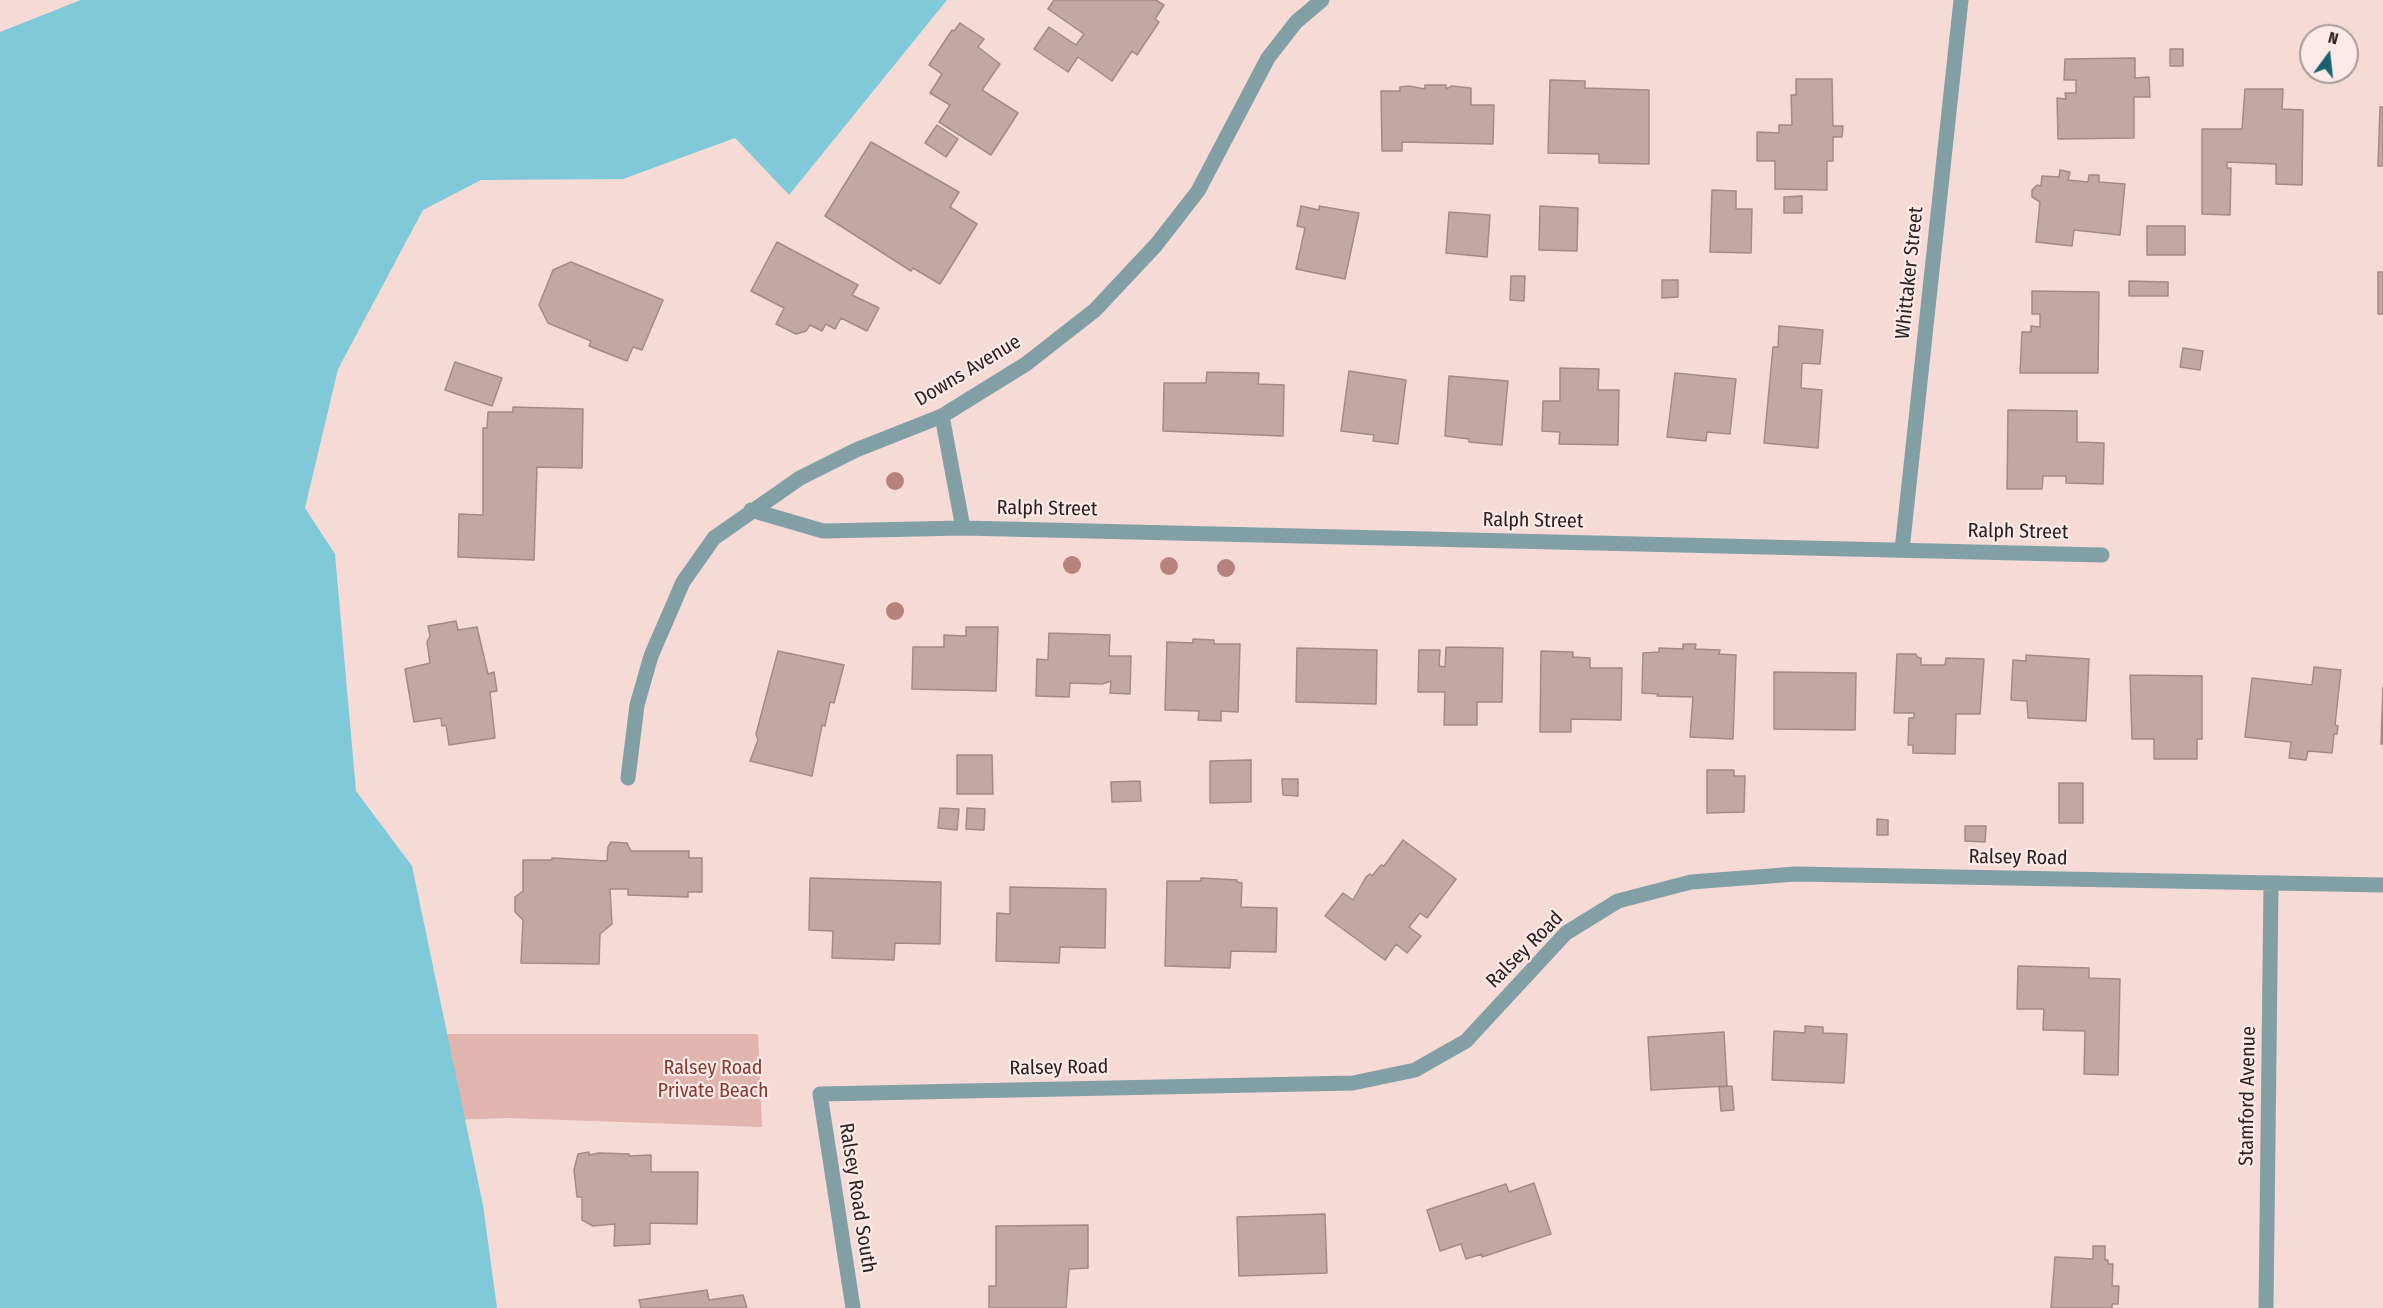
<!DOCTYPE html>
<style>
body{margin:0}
#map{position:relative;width:2383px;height:1308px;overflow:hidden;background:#f6dad6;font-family:"Fira Sans Condensed",sans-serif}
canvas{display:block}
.north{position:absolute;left:2299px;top:24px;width:60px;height:60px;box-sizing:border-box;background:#fbeae8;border:2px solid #a89a98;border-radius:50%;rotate:15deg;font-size:16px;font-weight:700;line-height:24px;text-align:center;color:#2c2221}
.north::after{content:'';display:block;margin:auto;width:21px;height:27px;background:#196270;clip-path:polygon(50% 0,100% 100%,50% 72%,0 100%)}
</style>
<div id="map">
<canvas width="2383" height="1308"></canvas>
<div class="north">N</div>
</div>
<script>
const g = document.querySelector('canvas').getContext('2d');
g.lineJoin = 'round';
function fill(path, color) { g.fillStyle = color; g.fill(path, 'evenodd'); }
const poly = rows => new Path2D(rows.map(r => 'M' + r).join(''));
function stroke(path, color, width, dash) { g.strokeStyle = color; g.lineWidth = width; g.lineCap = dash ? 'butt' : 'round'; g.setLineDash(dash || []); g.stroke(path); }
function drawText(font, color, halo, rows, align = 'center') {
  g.font = font + ' "Fira Sans Condensed",sans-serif'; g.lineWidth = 4.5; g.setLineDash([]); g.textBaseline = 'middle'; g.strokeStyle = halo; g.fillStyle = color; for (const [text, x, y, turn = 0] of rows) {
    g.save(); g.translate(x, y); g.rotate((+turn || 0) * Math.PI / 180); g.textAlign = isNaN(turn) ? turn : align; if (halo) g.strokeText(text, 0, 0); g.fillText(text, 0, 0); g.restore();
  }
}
fill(poly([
 [406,1034,758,1034,762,1127,507,1118,386,1122]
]), '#e1b4ad');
fill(poly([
 [81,0,947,0,789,195,735,138,623,179,481,180,423,210,338,369,305,508,335,554,356,791,412,866,483,1205,497,1308,0,1308,0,32]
]), '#80c9d9');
const building = poly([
 [1054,0,1156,0,1164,5,1155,19,1159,22,1137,55,1132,51,1112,81,1078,57,1068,72,1034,49,1049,27,1076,45,1084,34,1048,9,1054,0],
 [960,23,984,39,978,47,1000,64,982,90,1018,113,991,155,939,122,950,105,930,93,942,74,929,65,952,30,954,31,960,23],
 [2170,49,2183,49,2183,66,2170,66,2170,49],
 [2135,58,2135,78,2149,77,2150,97,2134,97,2134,138,2058,139,2057,98,2066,99,2065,93,2076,93,2076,80,2064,80,2065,59,2135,58],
 [1796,79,1832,79,1833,126,1843,126,1842,137,1833,137,1833,161,1827,161,1827,190,1775,189,1775,161,1757,161,1757,132,1779,133,1779,125,1792,125,1791,95,1796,95,1796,79],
 [1550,80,1585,81,1585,88,1649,90,1649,164,1599,163,1599,154,1548,153,1550,80],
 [1425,85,1446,85,1446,89,1452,86,1471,88,1471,105,1494,105,1493,144,1402,142,1402,151,1382,151,1381,91,1400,91,1400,87,1409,86,1425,89,1425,85],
 [2245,89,2283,89,2282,109,2303,110,2302,185,2276,184,2276,164,2227,162,2227,168,2231,168,2230,215,2202,214,2202,129,2242,129,2245,89],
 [2380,107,2383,107,2383,166,2378,166,2380,107],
 [937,125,958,139,946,157,925,143,937,125],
 [871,142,959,192,950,207,977,224,940,284,913,268,911,271,825,216,871,142],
 [2060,170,2070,172,2068,180,2088,182,2089,175,2099,175,2099,182,2125,184,2120,235,2074,230,2072,246,2036,242,2040,202,2032,197,2032,190,2037,185,2041,186,2042,176,2059,177,2060,170],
 [1712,190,1736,191,1736,209,1752,209,1751,253,1710,252,1712,190],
 [1802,196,1802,213,1784,213,1784,197,1802,196],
 [1301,206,1319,210,1319,206,1359,213,1345,279,1296,269,1305,228,1297,226,1301,206],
 [1540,206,1578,208,1577,251,1539,250,1540,206],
 [1449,212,1490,215,1487,257,1446,253,1449,212],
 [2147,226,2185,226,2185,255,2147,255,2147,226],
 [777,242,858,285,852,295,879,308,867,331,841,318,835,329,826,324,822,331,810,325,806,331,796,334,776,324,784,308,751,291,777,242],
 [571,262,663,300,642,350,633,347,627,361,589,346,591,341,548,323,539,305,553,270,571,262],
 [2378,272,2383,272,2383,314,2378,314,2378,272],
 [1511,276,1525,276,1524,301,1510,300,1511,276],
 [1662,280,1678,280,1678,297,1662,298,1662,280],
 [2129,281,2168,282,2168,296,2129,296,2129,281],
 [2032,291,2099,292,2098,373,2020,373,2022,332,2031,332,2031,326,2040,327,2040,314,2032,314,2032,291],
 [1779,326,1823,330,1820,364,1802,363,1801,388,1822,390,1818,448,1764,443,1773,347,1778,347,1779,326],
 [2183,348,2203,351,2200,370,2180,367,2183,348],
 [455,362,502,378,492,406,445,390,455,362],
 [1560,368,1599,369,1598,390,1619,390,1618,445,1559,444,1560,432,1542,431,1543,401,1560,401,1560,368],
 [1349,371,1406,380,1398,444,1373,441,1374,435,1341,431,1349,371],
 [1207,372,1259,373,1258,384,1284,385,1283,436,1163,431,1164,383,1206,383,1207,372],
 [1675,373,1736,379,1730,434,1707,432,1706,441,1667,437,1675,373],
 [1449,376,1508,381,1502,445,1469,442,1469,439,1445,436,1449,376],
 [513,407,583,409,582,468,537,467,534,560,458,557,459,514,483,515,483,428,487,428,488,412,513,412,513,407],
 [2008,410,2077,411,2077,442,2104,443,2103,484,2066,483,2066,476,2043,476,2042,489,2007,489,2008,410],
 [456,621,458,630,477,627,488,674,494,672,497,691,490,692,495,738,449,745,446,725,442,726,441,718,414,722,405,669,430,663,427,642,430,636,428,626,456,621],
 [966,627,998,627,996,691,912,689,913,647,944,647,944,635,966,636,966,627],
 [1049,633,1110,635,1109,656,1131,656,1130,694,1110,693,1111,681,1102,684,1070,683,1069,697,1036,696,1037,659,1048,660,1049,633],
 [1193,639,1214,640,1214,644,1240,644,1238,712,1221,711,1221,721,1198,720,1199,711,1165,710,1167,642,1193,643,1193,639],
 [1683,644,1696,644,1695,649,1720,650,1719,654,1736,655,1733,739,1690,737,1693,697,1657,696,1658,694,1642,693,1643,653,1659,652,1659,648,1683,649,1683,644],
 [1446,647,1503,648,1502,702,1477,702,1477,725,1444,725,1445,692,1418,692,1419,650,1440,650,1439,666,1445,667,1446,647],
 [1297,648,1377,650,1376,704,1296,702,1297,648],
 [778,651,844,665,834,703,830,702,825,726,822,725,812,776,750,761,758,740,756,734,778,651],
 [1541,651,1573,652,1573,657,1590,658,1590,668,1622,668,1621,720,1571,719,1571,732,1540,732,1541,651],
 [1897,654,1916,654,1917,657,1921,658,1921,665,1945,665,1946,658,1984,659,1980,714,1956,714,1955,754,1913,753,1913,745,1908,745,1909,718,1914,718,1914,713,1894,713,1897,654],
 [2026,655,2089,659,2086,721,2028,718,2027,701,2011,700,2013,660,2026,661,2026,655],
 [2314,667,2341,670,2335,725,2338,726,2337,734,2334,734,2332,753,2308,751,2306,760,2289,758,2291,742,2245,737,2252,678,2312,685,2314,667],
 [1774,672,1856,673,1855,730,1774,729,1774,672],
 [2130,675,2202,676,2202,739,2197,739,2197,759,2154,759,2154,739,2132,739,2130,675],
 [2383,687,2383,744,2381,744,2383,687],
 [957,755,992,755,993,794,957,794,957,755],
 [1251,760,1251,802,1210,803,1210,761,1251,760],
 [1707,770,1734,770,1734,776,1745,776,1744,812,1707,813,1707,770],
 [1282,779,1298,779,1298,796,1283,795,1282,779],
 [1140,781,1141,801,1112,802,1111,782,1140,781],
 [2059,783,2083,783,2083,823,2059,823,2059,783],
 [940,808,959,809,957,830,938,828,940,808],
 [967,808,985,809,984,830,966,829,967,808],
 [1877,819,1888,820,1888,835,1877,835,1877,819],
 [1965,826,1986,826,1985,842,1965,841,1965,826],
 [1403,840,1456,879,1427,918,1420,913,1409,927,1421,936,1407,953,1396,944,1385,960,1325,916,1343,893,1353,900,1366,877,1370,874,1372,876,1381,865,1384,866,1403,840],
 [611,842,627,843,631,851,689,851,689,858,702,858,702,892,688,892,688,897,628,895,628,889,610,889,612,924,600,934,599,964,521,963,523,920,515,912,515,897,523,891,523,860,552,860,552,858,607,861,608,847,611,842],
 [810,878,941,882,940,944,895,943,894,960,832,958,833,931,809,930,810,878],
 [1201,878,1237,880,1237,882,1242,883,1241,907,1277,908,1276,952,1231,951,1230,968,1165,966,1167,881,1201,881,1201,878],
 [1010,887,1106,889,1105,948,1060,947,1059,963,996,961,997,913,1010,914,1010,887],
 [2018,966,2089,968,2089,978,2120,979,2118,1075,2084,1074,2085,1031,2043,1030,2044,1009,2017,1009,2018,966],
 [1805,1026,1823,1027,1823,1033,1847,1034,1844,1083,1772,1080,1774,1031,1805,1033,1805,1026],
 [1724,1032,1727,1086,1651,1090,1648,1037,1724,1032],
 [1732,1086,1734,1110,1721,1111,1719,1087,1732,1086],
 [589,1152,589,1155,599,1153,629,1154,629,1156,651,1155,651,1172,698,1172,697,1224,650,1223,650,1244,614,1246,615,1224,593,1226,582,1220,582,1197,577,1197,574,1170,578,1154,589,1152],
 [1534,1183,1551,1234,1482,1257,1482,1254,1466,1259,1461,1244,1440,1251,1427,1210,1506,1184,1509,1192,1534,1183],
 [1325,1214,1327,1273,1239,1276,1237,1217,1325,1214],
 [1088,1225,1088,1268,1069,1269,1066,1308,989,1308,989,1286,996,1286,996,1226,1088,1225],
 [2093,1246,2105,1246,2105,1260,2108,1260,2108,1264,2113,1264,2112,1286,2119,1286,2118,1304,2112,1304,2112,1308,2051,1308,2055,1257,2093,1259,2093,1246],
 [707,1290,709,1300,743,1295,747,1308,641,1308,639,1300,707,1290]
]);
fill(building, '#c2a7a3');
stroke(building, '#a48a86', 1.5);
stroke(poly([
 [942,416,963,528,2102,555],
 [751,510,823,531,963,528],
 [1902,550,1961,0],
 [628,778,637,705,651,656,683,582,714,538,800,478,856,450,942,416,1026,364,1095,310,1156,245,1198,191,1268,58,1296,22,1322,0],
 [853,1308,820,1094,1353,1083,1415,1070,1466,1041,1566,933,1618,901,1691,882,1796,874,2383,885],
 [2266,1308,2271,884]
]), '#829fa6', 15);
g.fillStyle = '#b8827c';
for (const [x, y] of [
 [895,481],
 [1072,565],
 [1169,566],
 [1226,568],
 [895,611]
]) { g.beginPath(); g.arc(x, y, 9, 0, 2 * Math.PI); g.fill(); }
drawText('20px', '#2c2221', '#fbeae8', [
 ["Whittaker Street",1910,273,-84],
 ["Downs Avenue",968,371,-31],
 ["Ralph Street",1047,509,1],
 ["Ralph Street",1533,521,1],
 ["Ralph Street",2018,532,1],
 ["Ralsey Road",2018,858,1],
 ["Ralsey Road",1525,950,-45],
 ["Ralsey Road",1059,1068,-1],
 ["Stamford Avenue",2248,1096,-89],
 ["Ralsey Road South",857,1198,81]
]);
drawText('20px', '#863a32', '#fbeae8', [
 ["Ralsey Road",713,1068],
 ["Private Beach",713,1091]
]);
</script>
